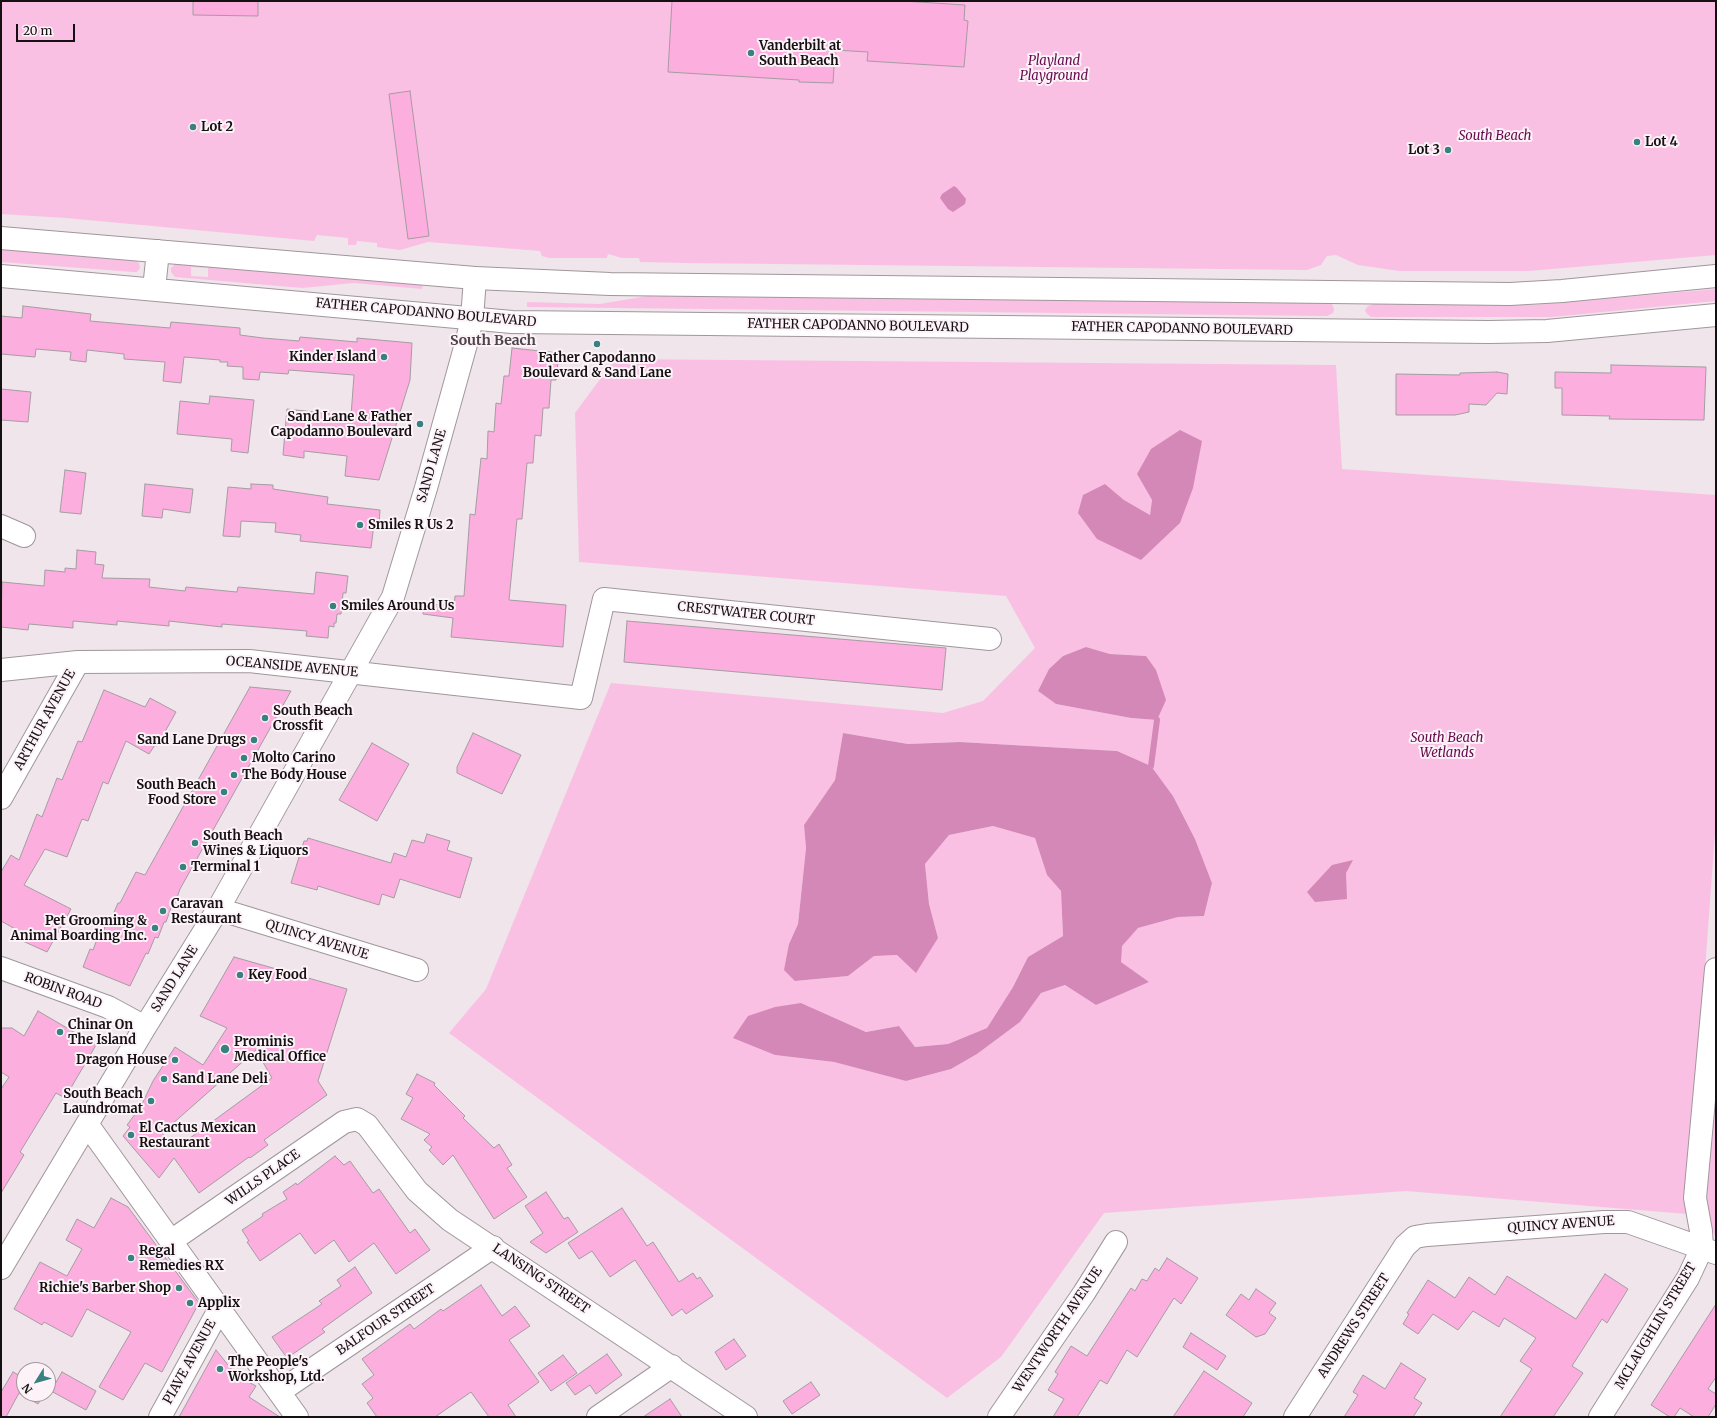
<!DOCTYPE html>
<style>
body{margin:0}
#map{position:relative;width:1717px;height:1418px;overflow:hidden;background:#efe5eb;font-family:Merriweather,serif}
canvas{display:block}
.frame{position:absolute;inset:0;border:2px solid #151113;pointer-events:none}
.north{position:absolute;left:16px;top:1362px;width:40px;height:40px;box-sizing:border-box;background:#fcf2f8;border:1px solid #a0989c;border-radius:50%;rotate:233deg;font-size:11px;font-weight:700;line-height:16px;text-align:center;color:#151113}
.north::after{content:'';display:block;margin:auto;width:14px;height:18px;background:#39817f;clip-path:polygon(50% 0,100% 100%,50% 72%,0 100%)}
.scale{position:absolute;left:16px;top:24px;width:59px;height:18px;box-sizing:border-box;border:2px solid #151113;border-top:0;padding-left:5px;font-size:12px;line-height:14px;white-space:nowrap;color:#151113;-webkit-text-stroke:3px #fcf2f8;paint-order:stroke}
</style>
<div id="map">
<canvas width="1717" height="1418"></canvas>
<div class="frame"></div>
<div class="north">N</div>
<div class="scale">20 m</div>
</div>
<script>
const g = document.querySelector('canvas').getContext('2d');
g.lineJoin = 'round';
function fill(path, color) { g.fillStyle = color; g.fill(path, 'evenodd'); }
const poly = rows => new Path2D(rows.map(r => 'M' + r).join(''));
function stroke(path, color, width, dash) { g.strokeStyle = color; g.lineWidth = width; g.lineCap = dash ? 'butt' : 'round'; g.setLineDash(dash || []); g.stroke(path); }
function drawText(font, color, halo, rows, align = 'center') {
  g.font = font + ' Merriweather,serif'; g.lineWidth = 4; g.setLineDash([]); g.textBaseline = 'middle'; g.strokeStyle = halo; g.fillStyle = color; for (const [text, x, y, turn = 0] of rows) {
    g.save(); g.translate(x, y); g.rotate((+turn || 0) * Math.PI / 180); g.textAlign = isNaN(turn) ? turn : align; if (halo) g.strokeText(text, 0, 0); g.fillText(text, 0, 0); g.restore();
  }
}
fill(poly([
 [1,1,1716,1,1716,255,1529,271,1399,271,1358,265,1336,255,1327,256,1321,265,1307,270,687,263,640,262,639,258,622,258,608,254,607,258,549,258,542,256,540,251,428,242,400,250,377,247,377,243,357,241,356,245,348,245,348,238,317,235,314,241,66,218,1,214],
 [1,248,135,260,139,263,140,268,137,272,133,272,1,262],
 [179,263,423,285,422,289,354,283,302,288,175,277,171,272,171,268,175,264],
 [191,267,208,268,208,277,191,276],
 [1716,289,1716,301,1552,317,1371,317,1367,314,1365,310,1368,306,1374,304,1533,305],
 [647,296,1328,303,1332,304,1334,309,1333,313,1327,316,527,307,527,302,600,304],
 [615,359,1336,365,1342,469,1716,495,1716,820,1687,1214,1406,1191,1104,1213,1001,1357,947,1398,449,1033,486,989,611,683,943,713,983,701,1035,648,1006,596,579,562,575,413],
 [1137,474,1180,523,1141,560,1105,484,1124,500,1150,515,1152,500],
 [1086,647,1110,654,1146,656,1157,720,1131,718,1056,704,1038,691,1049,669,1063,656],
 [843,733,908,744,960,742,1117,751,1151,766,1173,796,1195,839,1212,883,1204,916,1178,917,1138,928,1121,946,1121,962,1148,982,1096,1005,1065,985,1041,993,1020,1022,977,1054,951,1069,906,1081,834,1062,775,1055,801,1003,866,1032,899,1026,915,1047,948,1044,987,1028,1013,987,1028,957,1063,936,1061,891,1047,875,1035,838,993,826,949,835,925,864,929,904,938,938,897,955,874,956,848,976,795,981,789,944,798,924,806,848,804,825,835,780],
 [1716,1100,1716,1239,1709,1221,1706,1188]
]), '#fac0e3');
fill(poly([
 [954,186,957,188,966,199,965,204,953,212,948,209,940,198,942,194],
 [1180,430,1202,441,1193,488,1180,523,1141,560,1097,539,1078,513,1083,495,1105,484,1124,500,1150,515,1152,500,1137,474,1151,449],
 [1086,647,1110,654,1146,656,1156,670,1166,700,1157,720,1131,718,1056,704,1038,691,1049,669,1063,656],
 [843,733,908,744,960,742,1117,751,1151,766,1173,796,1195,839,1212,883,1204,916,1178,917,1138,928,1122,946,1121,962,1149,982,1096,1005,1065,985,1041,993,1020,1022,977,1054,951,1069,906,1081,834,1062,775,1055,733,1038,748,1016,775,1007,801,1003,866,1032,899,1026,915,1047,948,1044,987,1028,1013,987,1028,957,1063,936,1061,891,1047,875,1035,838,993,826,949,835,925,864,929,904,938,938,916,973,897,955,874,956,848,976,795,981,784,970,789,944,798,924,806,848,804,825,835,780],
 [1353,860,1346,873,1347,899,1315,902,1307,892,1332,865]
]), '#d488b7');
stroke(poly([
 [1151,766,1157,720]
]), '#d488b7', 6);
const building = poly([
 [193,1,258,1,258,16,193,15,193,1],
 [672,1,903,1,965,5,964,20,968,21,964,67,867,61,868,52,835,50,833,83,799,82,799,80,668,72,672,1],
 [410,91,429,236,408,239,389,94,410,91],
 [23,306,91,314,90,321,170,328,171,322,240,328,240,335,263,338,299,341,300,337,357,342,357,338,412,343,410,380,379,480,345,476,347,456,304,451,304,458,283,455,287,409,351,416,354,375,289,370,288,374,260,372,259,380,243,379,243,367,227,366,228,362,220,362,220,360,184,357,181,383,163,381,165,362,124,359,124,354,87,350,86,362,70,360,71,352,36,349,35,357,1,354,1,316,22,318,23,306],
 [512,348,559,353,556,380,551,380,549,408,543,408,541,436,535,435,533,463,527,463,522,519,517,519,509,600,566,605,563,647,451,637,453,618,423,614,424,604,454,605,455,596,464,596,470,514,475,515,481,458,487,459,488,431,494,432,496,403,501,404,504,376,509,376,512,348],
 [1611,365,1706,367,1704,420,1609,419,1610,416,1562,415,1562,388,1555,388,1555,372,1611,373,1611,365],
 [1497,372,1508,374,1507,394,1497,393,1486,405,1469,404,1469,412,1455,415,1396,415,1396,374,1460,375,1460,373,1497,372],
 [1,389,31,392,28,422,1,420,1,389],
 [210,396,254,400,248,453,231,451,232,439,177,434,180,401,209,404,210,396],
 [65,470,86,473,81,514,60,512,65,470],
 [145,484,193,489,190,513,163,509,162,518,142,516,145,484],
 [251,484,273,485,273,489,328,497,327,504,380,510,379,525,374,524,371,548,300,541,301,535,275,532,276,523,241,521,240,537,223,536,228,487,251,489,251,484],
 [77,550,96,552,95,564,104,565,102,578,150,579,149,587,185,591,186,587,237,592,238,587,314,594,316,572,348,576,346,593,343,593,341,614,337,614,336,623,334,623,334,627,329,626,328,638,306,636,307,631,222,624,222,627,169,621,169,626,117,621,117,625,73,621,73,628,29,624,28,630,1,627,2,582,44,586,45,570,65,572,65,568,76,569,77,550],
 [627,621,946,648,942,690,624,662,627,621],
 [250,687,291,691,180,889,174,906,172,905,166,922,164,922,158,938,155,937,148,954,146,953,130,986,83,967,90,949,93,950,99,934,102,935,108,918,111,919,118,903,120,903,136,872,145,875,250,687],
 [104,690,145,707,150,698,176,712,157,746,155,745,149,754,126,741,108,784,103,782,88,821,82,819,67,857,45,849,24,885,71,909,47,952,14,937,17,930,1,921,1,872,11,855,19,860,37,814,42,817,57,778,62,780,78,741,82,742,104,690],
 [473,733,521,755,502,794,457,773,457,767,473,733],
 [372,743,409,764,377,821,339,800,372,743],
 [427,834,450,841,447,850,472,858,460,898,400,879,394,898,382,894,379,905,318,886,317,890,291,883,304,841,307,841,308,838,391,863,394,853,406,857,412,840,424,843,427,834],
 [234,957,347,989,318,1081,327,1095,264,1140,268,1145,250,1158,249,1157,199,1193,174,1158,159,1178,123,1136,130,1127,127,1125,141,1106,153,1081,175,1047,203,1065,227,1028,200,1016,234,957],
 [256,1050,272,1078,175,1149,162,1133,256,1050],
 [38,1011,96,1045,65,1098,56,1093,20,1152,24,1155,1,1193,1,1089,9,1077,1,1072,1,1028,12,1028,24,1036,38,1011],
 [417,1074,435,1083,434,1085,465,1116,463,1118,494,1148,499,1144,512,1165,507,1168,527,1197,494,1219,453,1155,443,1165,429,1150,432,1147,424,1140,430,1134,401,1119,413,1098,406,1094,417,1074],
 [335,1156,344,1165,350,1161,373,1193,379,1189,410,1233,415,1229,430,1250,396,1274,374,1243,349,1262,334,1240,315,1254,300,1233,260,1261,247,1242,249,1241,242,1230,263,1216,262,1214,287,1199,283,1192,296,1183,297,1185,335,1156],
 [546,1192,564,1219,568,1217,578,1232,546,1253,530,1242,543,1233,525,1206,546,1192],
 [111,1198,128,1207,199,1303,162,1372,145,1363,123,1400,99,1387,131,1332,87,1309,72,1337,44,1322,42,1325,14,1309,40,1262,67,1276,82,1249,66,1240,77,1219,94,1228,111,1198],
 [622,1208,647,1246,653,1242,679,1282,693,1273,697,1279,700,1277,713,1296,686,1314,682,1309,672,1316,635,1260,610,1277,592,1251,579,1259,568,1243,622,1208],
 [1167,1258,1198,1278,1181,1304,1174,1298,1137,1357,1127,1350,1107,1384,1100,1380,1077,1417,1053,1417,1064,1399,1048,1390,1058,1374,1055,1372,1071,1346,1087,1356,1131,1288,1135,1291,1142,1279,1147,1281,1155,1268,1159,1271,1167,1258],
 [355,1267,372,1293,322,1329,325,1332,287,1358,272,1337,322,1304,319,1301,341,1286,337,1280,355,1267],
 [1605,1274,1628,1289,1607,1323,1602,1319,1572,1366,1583,1373,1553,1417,1500,1417,1532,1369,1520,1361,1536,1338,1504,1318,1499,1327,1473,1311,1458,1330,1433,1314,1418,1334,1403,1324,1409,1314,1407,1313,1428,1280,1455,1298,1469,1277,1495,1295,1507,1276,1576,1319,1605,1274],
 [481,1285,502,1316,515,1306,530,1326,509,1340,539,1382,508,1405,516,1417,489,1417,471,1392,435,1417,377,1417,367,1403,373,1398,362,1384,374,1375,362,1359,410,1324,414,1329,441,1309,443,1311,481,1285],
 [1256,1289,1276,1303,1269,1313,1276,1318,1265,1334,1256,1337,1226,1315,1241,1294,1249,1300,1256,1289],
 [1716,1304,1716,1377,1708,1389,1716,1394,1716,1404,1708,1417,1694,1417,1680,1408,1674,1417,1670,1417,1651,1405,1716,1304],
 [1191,1333,1226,1356,1217,1370,1183,1347,1191,1333],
 [734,1339,746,1356,726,1370,715,1352,734,1339],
 [216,1350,237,1376,256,1386,249,1397,280,1417,179,1417,216,1350],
 [607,1354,622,1375,596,1394,590,1385,575,1395,566,1383,607,1354],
 [563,1355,577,1373,551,1391,538,1373,563,1355],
 [1401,1363,1426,1379,1414,1398,1422,1403,1413,1417,1344,1417,1358,1395,1353,1392,1363,1375,1385,1389,1401,1363],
 [1204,1371,1252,1403,1243,1417,1173,1417,1204,1371],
 [13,1372,24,1378,24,1394,44,1394,38,1404,19,1393,6,1417,1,1417,1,1392,13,1372],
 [62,1372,96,1391,86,1410,51,1391,62,1372],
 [811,1382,820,1395,792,1414,783,1401,811,1382],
 [670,1399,682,1417,643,1417,670,1399]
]);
fill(building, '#fcaede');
stroke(building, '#a59ca1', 1);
const minor = poly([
 [1,526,24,536],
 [1,670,78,662,249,661,581,698,604,599,990,639],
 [1,798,78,662],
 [218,909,417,970],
 [1,968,108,1007,145,1027],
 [87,1124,297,1417],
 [171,1241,344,1122,357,1119,367,1125,417,1191,450,1220,746,1417],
 [1,1268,145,1027,218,909,393,597,426,488,466,344,472,319,475,278],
 [279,1392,493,1247],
 [160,1417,220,1308],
 [598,1417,672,1366],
 [999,1417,1084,1293,1116,1242],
 [1295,1417,1405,1246,1415,1237,1427,1235,1604,1222,1628,1222,1716,1253],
 [1600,1417,1688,1278,1702,1248,1701,1231,1695,1198,1716,969]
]);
const major = poly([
 [1,238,475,278,610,284,1510,294,1562,291,1716,276],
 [1,276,512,322,1489,332,1547,331,1716,315],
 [154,289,158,251]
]);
stroke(minor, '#a0969c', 24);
stroke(major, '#a0969c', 24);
stroke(minor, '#fff', 22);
stroke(major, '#fff', 22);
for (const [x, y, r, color] of [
 [751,53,4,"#39817f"],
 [193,127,4,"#39817f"],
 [1637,142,4,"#39817f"],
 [1448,150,4,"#39817f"],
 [597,344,4,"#39817f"],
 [384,357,4,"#39817f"],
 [420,424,4,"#39817f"],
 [360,525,4,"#39817f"],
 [333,606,4,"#39817f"],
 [265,718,4,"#39817f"],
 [254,740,4,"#39817f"],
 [244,758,4,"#39817f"],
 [234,775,4,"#39817f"],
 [224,792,4,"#39817f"],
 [195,843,4,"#39817f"],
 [183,867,4,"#39817f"],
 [163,911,4,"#39817f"],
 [155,928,4,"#39817f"],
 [240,975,4,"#39817f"],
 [60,1032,4,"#39817f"],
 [225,1049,5,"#39817f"],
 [175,1060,4,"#39817f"],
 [164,1079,4,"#39817f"],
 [151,1101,4,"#39817f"],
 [131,1135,4,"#39817f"],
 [131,1258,4,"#39817f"],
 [179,1288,4,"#39817f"],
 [190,1303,4,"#39817f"],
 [220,1369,4,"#39817f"]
]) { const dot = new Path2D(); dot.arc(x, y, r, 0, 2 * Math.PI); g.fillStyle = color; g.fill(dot); stroke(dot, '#fcf2f8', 1.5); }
drawText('bold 13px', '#151113', '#fcf2f8', [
 ["Vanderbilt at",759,46],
 ["South Beach",759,61],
 ["Lot 2",201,127],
 ["Lot 4",1645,142],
 ["Lot 3",1440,150,"right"],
 ["Kinder Island",376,357,"right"],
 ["Father Capodanno",597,358,"center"],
 ["Boulevard & Sand Lane",597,373,"center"],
 ["Sand Lane & Father",412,417,"right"],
 ["Capodanno Boulevard",412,432,"right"],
 ["Smiles R Us 2",368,525],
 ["Smiles Around Us",341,606],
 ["South Beach",273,711],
 ["Crossfit",273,726],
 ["Sand Lane Drugs",246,740,"right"],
 ["Molto Carino",252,758],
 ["The Body House",242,775],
 ["South Beach",216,785,"right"],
 ["Food Store",216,800,"right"],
 ["South Beach",203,836],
 ["Wines & Liquors",203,851],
 ["Terminal 1",191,867],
 ["Caravan",171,904],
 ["Restaurant",171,919],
 ["Pet Grooming &",147,921,"right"],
 ["Animal Boarding Inc.",147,936,"right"],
 ["Key Food",248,975],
 ["Chinar On",68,1025],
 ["The Island",68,1040],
 ["Prominis",234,1042],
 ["Medical Office",234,1057],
 ["Dragon House",167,1060,"right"],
 ["Sand Lane Deli",172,1079],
 ["South Beach",143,1094,"right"],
 ["Laundromat",143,1109,"right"],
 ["El Cactus Mexican",139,1128],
 ["Restaurant",139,1143],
 ["Regal",139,1251],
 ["Remedies RX",139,1266],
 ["Richie's Barber Shop",171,1288,"right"],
 ["Applix",198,1303],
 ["The People's",228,1362],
 ["Workshop, Ltd.",228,1377]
], 'left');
drawText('italic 13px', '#660a4d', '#fcf2f8', [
 ["Playland",1054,61],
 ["Playground",1054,76],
 ["South Beach",1495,136],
 ["South Beach",1447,738],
 ["Wetlands",1447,753]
]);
drawText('13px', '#151113', '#fcf2f8', [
 ["FATHER CAPODANNO BOULEVARD",426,313,5],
 ["FATHER CAPODANNO BOULEVARD",858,326,1],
 ["FATHER CAPODANNO BOULEVARD",1182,329,1],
 ["SAND LANE",432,466,-74],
 ["CRESTWATER COURT",746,614,6],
 ["OCEANSIDE AVENUE",292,667,5],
 ["ARTHUR AVENUE",45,720,-61],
 ["QUINCY AVENUE",317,940,17],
 ["SAND LANE",175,979,-58],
 ["ROBIN ROAD",63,991,20],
 ["WILLS PLACE",263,1178,-35],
 ["QUINCY AVENUE",1561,1225,-4],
 ["LANSING STREET",541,1279,34],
 ["BALFOUR STREET",386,1320,-34],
 ["ANDREWS STREET",1354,1326,-57],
 ["MCLAUGHLIN STREET",1656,1326,-59],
 ["WENTWORTH AVENUE",1058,1330,-56],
 ["PIAVE AVENUE",190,1362,-61]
]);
drawText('bold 14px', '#4c4449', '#fcf2f8', [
 ["South Beach",493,341]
]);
</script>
